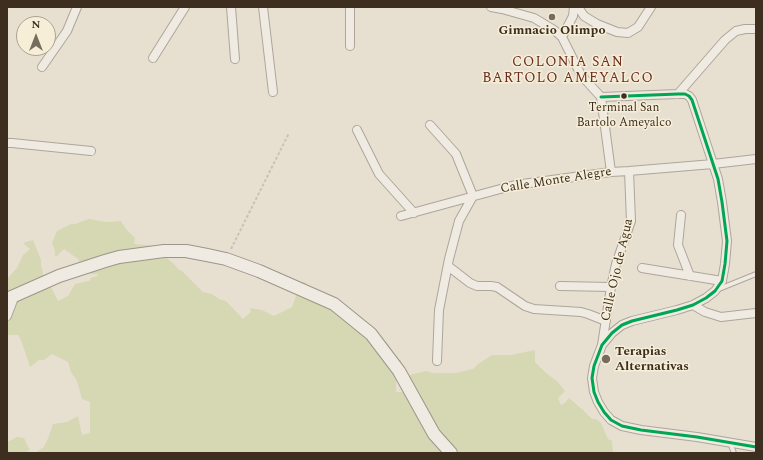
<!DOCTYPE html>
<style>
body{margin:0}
#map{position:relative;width:763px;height:460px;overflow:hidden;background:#e7e0d1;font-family:Spectral,serif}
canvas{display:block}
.frame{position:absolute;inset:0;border:8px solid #3d2e20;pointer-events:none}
.north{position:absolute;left:16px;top:16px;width:40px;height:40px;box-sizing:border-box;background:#f7eed8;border:1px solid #ada18e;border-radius:50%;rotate:0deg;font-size:11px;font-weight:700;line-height:16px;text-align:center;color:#3d2e20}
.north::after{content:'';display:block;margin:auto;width:14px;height:18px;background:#786c5e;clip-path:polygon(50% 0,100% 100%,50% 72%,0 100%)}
</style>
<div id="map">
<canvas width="763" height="460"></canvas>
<div class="frame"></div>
<div class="north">N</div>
</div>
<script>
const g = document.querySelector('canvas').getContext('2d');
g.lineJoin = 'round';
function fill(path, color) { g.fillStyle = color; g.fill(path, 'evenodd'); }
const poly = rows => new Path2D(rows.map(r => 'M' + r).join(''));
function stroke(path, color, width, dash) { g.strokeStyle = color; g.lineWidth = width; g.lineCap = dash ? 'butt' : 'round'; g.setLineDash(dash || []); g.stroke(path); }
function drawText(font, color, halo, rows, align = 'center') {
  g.font = font + ' Spectral,serif'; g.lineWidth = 3; g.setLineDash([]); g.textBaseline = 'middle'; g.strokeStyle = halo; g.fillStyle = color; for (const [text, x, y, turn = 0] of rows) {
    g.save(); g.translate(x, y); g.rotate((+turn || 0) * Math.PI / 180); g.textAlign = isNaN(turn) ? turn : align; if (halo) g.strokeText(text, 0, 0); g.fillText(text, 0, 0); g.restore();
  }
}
fill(poly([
 [89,219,106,222,121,221,126,229,135,238,134,244,157,246,161,253,175,265,178,269,183,272,203,292,212,294,219,299,226,301,243,319,251,312,250,308,262,310,274,316,292,307,296,296,296,283,305,282,309,293,351,317,373,327,378,335,389,345,394,355,394,360,401,360,401,364,396,364,396,392,408,392,410,375,426,371,433,373,455,373,473,369,478,364,492,355,511,355,535,350,535,362,546,373,558,382,565,391,558,398,561,405,565,403,569,398,583,410,592,419,596,419,601,423,608,439,612,441,613,453,35,453,44,447,49,436,53,424,67,422,78,416,82,435,90,433,90,402,82,399,77,381,71,372,68,362,52,354,44,360,39,360,30,367,21,340,18,335,7,335,7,279,17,268,23,255,30,249,23,243,33,240,41,260,41,264,44,279,50,285,58,301,68,296,75,284,89,281,91,278,98,276,98,274,92,274,83,270,78,259,64,249,57,256,55,256,55,251,52,243,57,231,71,224,75,224],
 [17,437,24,438,28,447,30,449,26,453,7,453,7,442]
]), '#d6d7b3');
const lane = poly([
 [719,289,756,274],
 [730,443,734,453]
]);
const street = poly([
 [231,7,235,59],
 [263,7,273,92],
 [350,7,350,46],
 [491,7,502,9,534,18,554,30,562,37],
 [574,7,573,16,562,37,581,75,601,97,611,172],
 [578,7,584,16,597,24,617,32,628,33,638,27,651,7],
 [153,58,185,7],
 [42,67,67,31,77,7],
 [678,94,725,40,736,31,745,29,756,29],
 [601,97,678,94,685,94,689,96,692,100,718,179,722,202,727,241,725,264,722,281,715,291,706,298,693,305,677,310,632,321,622,325,612,333,602,345,594,366,592,378,594,392,598,402,604,412,611,420,622,426,641,430,697,437,756,447],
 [430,125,456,154,473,196,459,221,449,259,439,310,437,361],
 [357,130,379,174,414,213],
 [7,143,12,143,91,151],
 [681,215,678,245,690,276],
 [401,216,515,185,611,172,629,171,713,164,756,159],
 [448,266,470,283,477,286,491,286,497,287,525,306,534,309,581,312,588,314,606,321],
 [642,268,722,281],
 [560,286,611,287],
 [693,305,705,312,721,317,756,313],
 [7,316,15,295],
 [602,345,611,287,616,264,631,221,629,171]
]);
const secondary = poly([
 [7,299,59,276,105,261,119,257,164,251,186,251,207,255,226,259,259,271,334,304,371,334,399,371,434,434,451,453]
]);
stroke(lane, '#ada599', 6);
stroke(street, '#ada599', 10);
stroke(secondary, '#9c958a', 14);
stroke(poly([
 [231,249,289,133]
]), '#c8c2b9', 2, [3, 2]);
stroke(lane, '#efebe3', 4);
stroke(street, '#efebe3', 8);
stroke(secondary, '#efebe3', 12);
stroke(poly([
 [601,97,678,94,685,94,689,96,692,100,718,179,722,202,727,241,725,264,722,281,715,291,706,298,693,305,677,310,632,321,622,325,612,333,602,345,594,366,592,378,594,392,598,402,604,412,611,420,622,426,641,430,697,437,756,447]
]), '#00a651', 3);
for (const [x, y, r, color] of [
 [552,17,4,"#786c5e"],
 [624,96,3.5,"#3d2e20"],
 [606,359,5,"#786c5e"]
]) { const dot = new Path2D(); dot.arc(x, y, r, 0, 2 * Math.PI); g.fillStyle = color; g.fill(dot); stroke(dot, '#f7eed8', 1.5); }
drawText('12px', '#3d2e20', '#f7eed8', [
 ["Terminal San",624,109],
 ["Bartolo Ameyalco",624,124]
]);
drawText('bold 13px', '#3d2e20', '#f7eed8', [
 ["Gimnacio Olimpo",552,31],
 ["Terapias",615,352,"left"],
 ["Alternativas",615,367,"left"]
]);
drawText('13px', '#3d2e20', '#f7eed8', [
 ["Calle Monte Alegre",556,181,-9],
 ["Calle Ojo de Agua",618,270,-77]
]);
g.letterSpacing = '1px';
drawText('14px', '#6b2e1e', '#f7eed8', [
 ["COLONIA SAN",568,63],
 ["BARTOLO AMEYALCO",568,79]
]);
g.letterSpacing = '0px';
</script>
